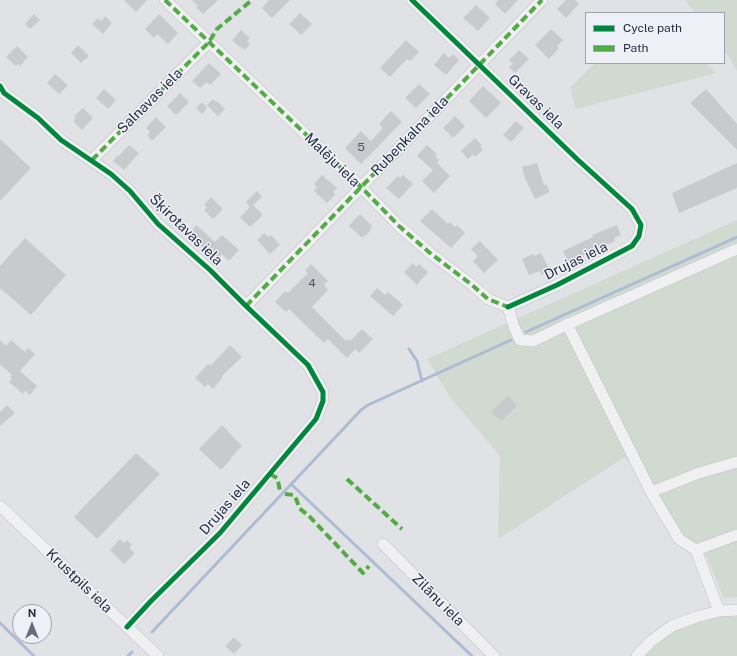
<!DOCTYPE html>
<meta charset="utf-8">
<style>
body{margin:0}
#map{position:relative;width:737px;height:656px;overflow:hidden;background:#e0e2e6;font-family:"Public Sans",sans-serif}
canvas{display:block}
.legend{position:absolute;left:585px;top:12px;width:140px;height:52px;box-sizing:border-box;background:#edf0f6;border:1px solid #9da2ae;margin:0;padding:5px 7px;list-style:none;font-size:12px;color:#252d41}
.legend li{display:flex;align-items:center;gap:8px;height:20px}
.legend b{width:20px;border:1px solid #9da2ae}
.north{position:absolute;left:12px;top:604px;width:40px;height:40px;box-sizing:border-box;background:#edf0f6;border:1px solid #9da2ae;border-radius:50%;rotate:0deg;font-size:11px;font-weight:700;line-height:16px;text-align:center;color:#252d41}
.north::after{content:'';display:block;margin:auto;width:14px;height:18px;background:#666c7b;clip-path:polygon(50% 0,100% 100%,50% 72%,0 100%)}
</style>
<div id="map">
<canvas width="737" height="656"></canvas>
<ul class="legend">
<li><b style="height:5px;background:#00873e"></b>Cycle path</li>
<li><b style="height:5px;background:#53ab46"></b>Path</li>
</ul>
<div class="north">N</div>
</div>
<script>
const g = document.querySelector('canvas').getContext('2d');
g.lineJoin = 'round';
function fill(path, color) { g.fillStyle = color; g.fill(path, 'evenodd'); }
const poly = rows => new Path2D(rows.map(r => 'M' + r).join(''));
function stroke(path, color, width, dash) { g.strokeStyle = color; g.lineWidth = width; g.lineCap = dash ? 'butt' : 'round'; g.setLineDash(dash || []); g.stroke(path); }
function drawText(font, color, halo, rows, align = 'center') {
  g.font = font + ' "Public Sans",sans-serif'; g.lineWidth = 3; g.setLineDash([]); g.textBaseline = 'middle'; g.strokeStyle = halo; g.fillStyle = color; for (const [text, x, y, turn = 0] of rows) {
    g.save(); g.translate(x, y); g.rotate((+turn || 0) * Math.PI / 180); g.textAlign = isNaN(turn) ? turn : align; if (halo) g.strokeText(text, 0, 0); g.fillText(text, 0, 0); g.restore();
  }
}
fill(poly([
 [685,0,737,0,737,71,724,50,724,13,695,13],
 [595,63,706,63,716,73,576,109,570,88],
 [737,220,737,597,724,598,707,557,679,531,625,457,498,539,500,456,450,397,427,359],
 [737,614,737,656,641,656,672,631,704,619]
]), '#d0dad0');
stroke(poly([
 [526,332,737,237],
 [409,349,417,361,422,381],
 [291,484,472,656],
 [0,623,34,656],
 [152,632,361,410,368,405,511,340],
 [128,656,132,652]
]), '#acbcd4', 3);
fill(poly([
 [124,0,147,0,136,12],
 [192,0,218,0,203,14,196,7,198,6],
 [269,0,290,0,272,18,262,8],
 [498,0,518,0,505,14,495,4],
 [566,0,575,0,579,4,566,18,557,9],
 [476,5,490,18,478,31,463,18],
 [300,13,312,24,301,35,289,24],
 [34,14,40,20,30,29,25,24],
 [159,14,178,33,168,44,157,34,154,38,145,29],
 [105,16,112,23,103,34,92,24,98,18,101,21],
 [551,29,563,40,557,46,559,48,549,59,535,45],
 [241,30,250,38,247,41,250,44,245,50,242,47,241,48,232,40],
 [406,40,419,52,410,61,407,59,390,77,380,68],
 [78,45,89,56,81,63,71,53],
 [17,46,28,57,20,66,18,64,16,66,6,57],
 [519,50,529,59,515,73,509,67,513,64,509,60],
 [444,53,449,58,453,54,459,60,446,75,434,65],
 [209,63,221,74,210,85,207,82,200,88,192,81],
 [55,74,68,85,59,94,47,83],
 [419,84,430,94,416,108,405,98],
 [483,86,501,103,486,118,469,101],
 [104,89,116,100,108,109,96,98],
 [706,89,737,124,737,150,690,103],
 [180,93,189,102,176,115,167,106],
 [213,99,216,102,217,101,225,109,218,116,207,105],
 [202,102,207,108,202,114,196,108],
 [83,108,93,118,82,130,73,121,76,118,74,116],
 [391,111,402,122,361,164,345,148,361,131,371,141,383,128,379,124],
 [455,116,465,126,453,138,443,128],
 [156,117,166,127,152,141,147,135,150,132,146,128],
 [516,121,524,128,511,142,503,135],
 [475,138,482,145,480,147,483,150,475,157,473,154,468,159,461,151],
 [0,139,31,168,0,201],
 [129,145,139,153,124,170,113,161,118,155,119,156],
 [427,145,437,154,435,156,439,160,437,163,450,176,434,193,422,181,433,170,417,156],
 [537,163,544,185,546,184,550,192,535,199,525,178,522,167],
 [737,163,737,188,679,213,672,193],
 [322,175,337,188,333,192,335,195,327,203,314,191,317,187,314,184],
 [403,175,413,184,399,199,386,188,398,176,400,178],
 [257,191,262,197,253,205,263,215,250,227,240,217,250,207,246,202],
 [211,197,223,209,213,219,204,210,207,207,204,205],
 [432,209,448,224,450,222,455,227,457,225,465,233,451,248,420,221],
 [360,214,372,226,371,230,365,236,361,237,349,226],
 [196,225,215,242,222,235,239,250,229,261,222,254,216,261,189,234],
 [617,225,621,235,614,238,615,241,568,262,563,251,593,237,592,235],
 [264,233,269,237,271,235,280,245,270,254,257,240],
 [25,238,66,275,31,315,0,288,0,266],
 [480,241,498,260,484,273,473,261,478,256,471,249],
 [541,253,550,271,541,275,540,271,529,275,522,259,533,254,534,256],
 [413,263,416,267,419,264,428,272,417,285,404,272],
 [311,264,328,281,324,285,328,290,312,307,346,341,348,339,350,341,362,329,373,339,359,353,355,349,347,358,328,339,324,343,289,309,286,312,275,302,285,291,288,293,308,273,305,270],
 [377,288,385,295,388,292,403,305,393,316,370,296],
 [0,340,6,346,11,340,25,352,28,348,35,354,20,371,37,386,30,395,25,391,23,394,9,382,12,379,10,377,12,375,0,364],
 [230,345,242,357,222,376,223,377,213,389,208,384,205,387,195,378,208,364,210,366],
 [508,396,517,406,501,421,491,412],
 [7,405,15,413,0,426,0,412],
 [222,425,242,446,230,459,231,459,221,470,199,449],
 [136,453,160,474,97,539,74,517],
 [120,539,124,543,127,540,132,545,129,548,135,553,124,564,110,550],
 [234,637,242,645,234,654,225,646]
]), '#c8cace');
const minor = poly([
 [165,0,361,187,399,226,430,253,472,285,488,299,508,307],
 [412,0,578,160,632,209,641,225,639,236,632,246,557,285,508,307],
 [0,86,4,93,38,118,61,140,111,174,130,191,158,224,210,270,246,306,308,365,323,392,323,401,316,419,220,533,151,601,127,627],
 [92,160,209,42],
 [246,306,542,0],
 [508,307,514,327,520,340,533,341,564,326,737,249],
 [567,324,651,492,679,539,696,550,719,611],
 [651,492,699,473,737,462],
 [0,506,158,656],
 [383,544,494,656],
 [696,550,737,535],
 [637,656,651,641,672,626,696,617,719,611,737,610]
]);
stroke(minor, '#bec0c4', 12);
stroke(minor, '#f0f0f3', 11);
stroke(poly([
 [165,0,361,187,399,226,430,253,472,285,488,299,508,307,511,305],
 [92,160,209,42,217,29,252,0],
 [246,306,542,0],
 [270,474,277,478,278,481,280,491],
 [347,479,402,529],
 [285,494,294,495,297,501,299,508,309,516,363,573,369,566]
]), '#53ab46', 4, [8, 4]);
stroke(poly([
 [412,0,578,160,632,209,641,225,639,236,632,246,557,285,508,307],
 [0,86,4,93,38,118,61,140,111,174,130,191,158,224,210,270,246,306,308,365,323,392,323,401,316,419,220,533,151,601,127,627]
]), '#00873e', 5);
drawText('12px', '#4e5565', null, [
 ["5",361,147],
 ["4",312,283]
]);
drawText('14px', '#252d41', '#edf0f6', [
 ["Salnavas iela",150,101,-45],
 ["Gravas iela",536,102,44],
 ["Rubeņkalna iela",410,136,-46],
 ["Malēju iela",332,160,44],
 ["Šķirotavas iela",186,230,44],
 ["Drujas iela",576,261,-26],
 ["Drujas iela",225,507,-49],
 ["Krustpils iela",79,581,44],
 ["Zilānu iela",438,600,45]
]);
</script>
